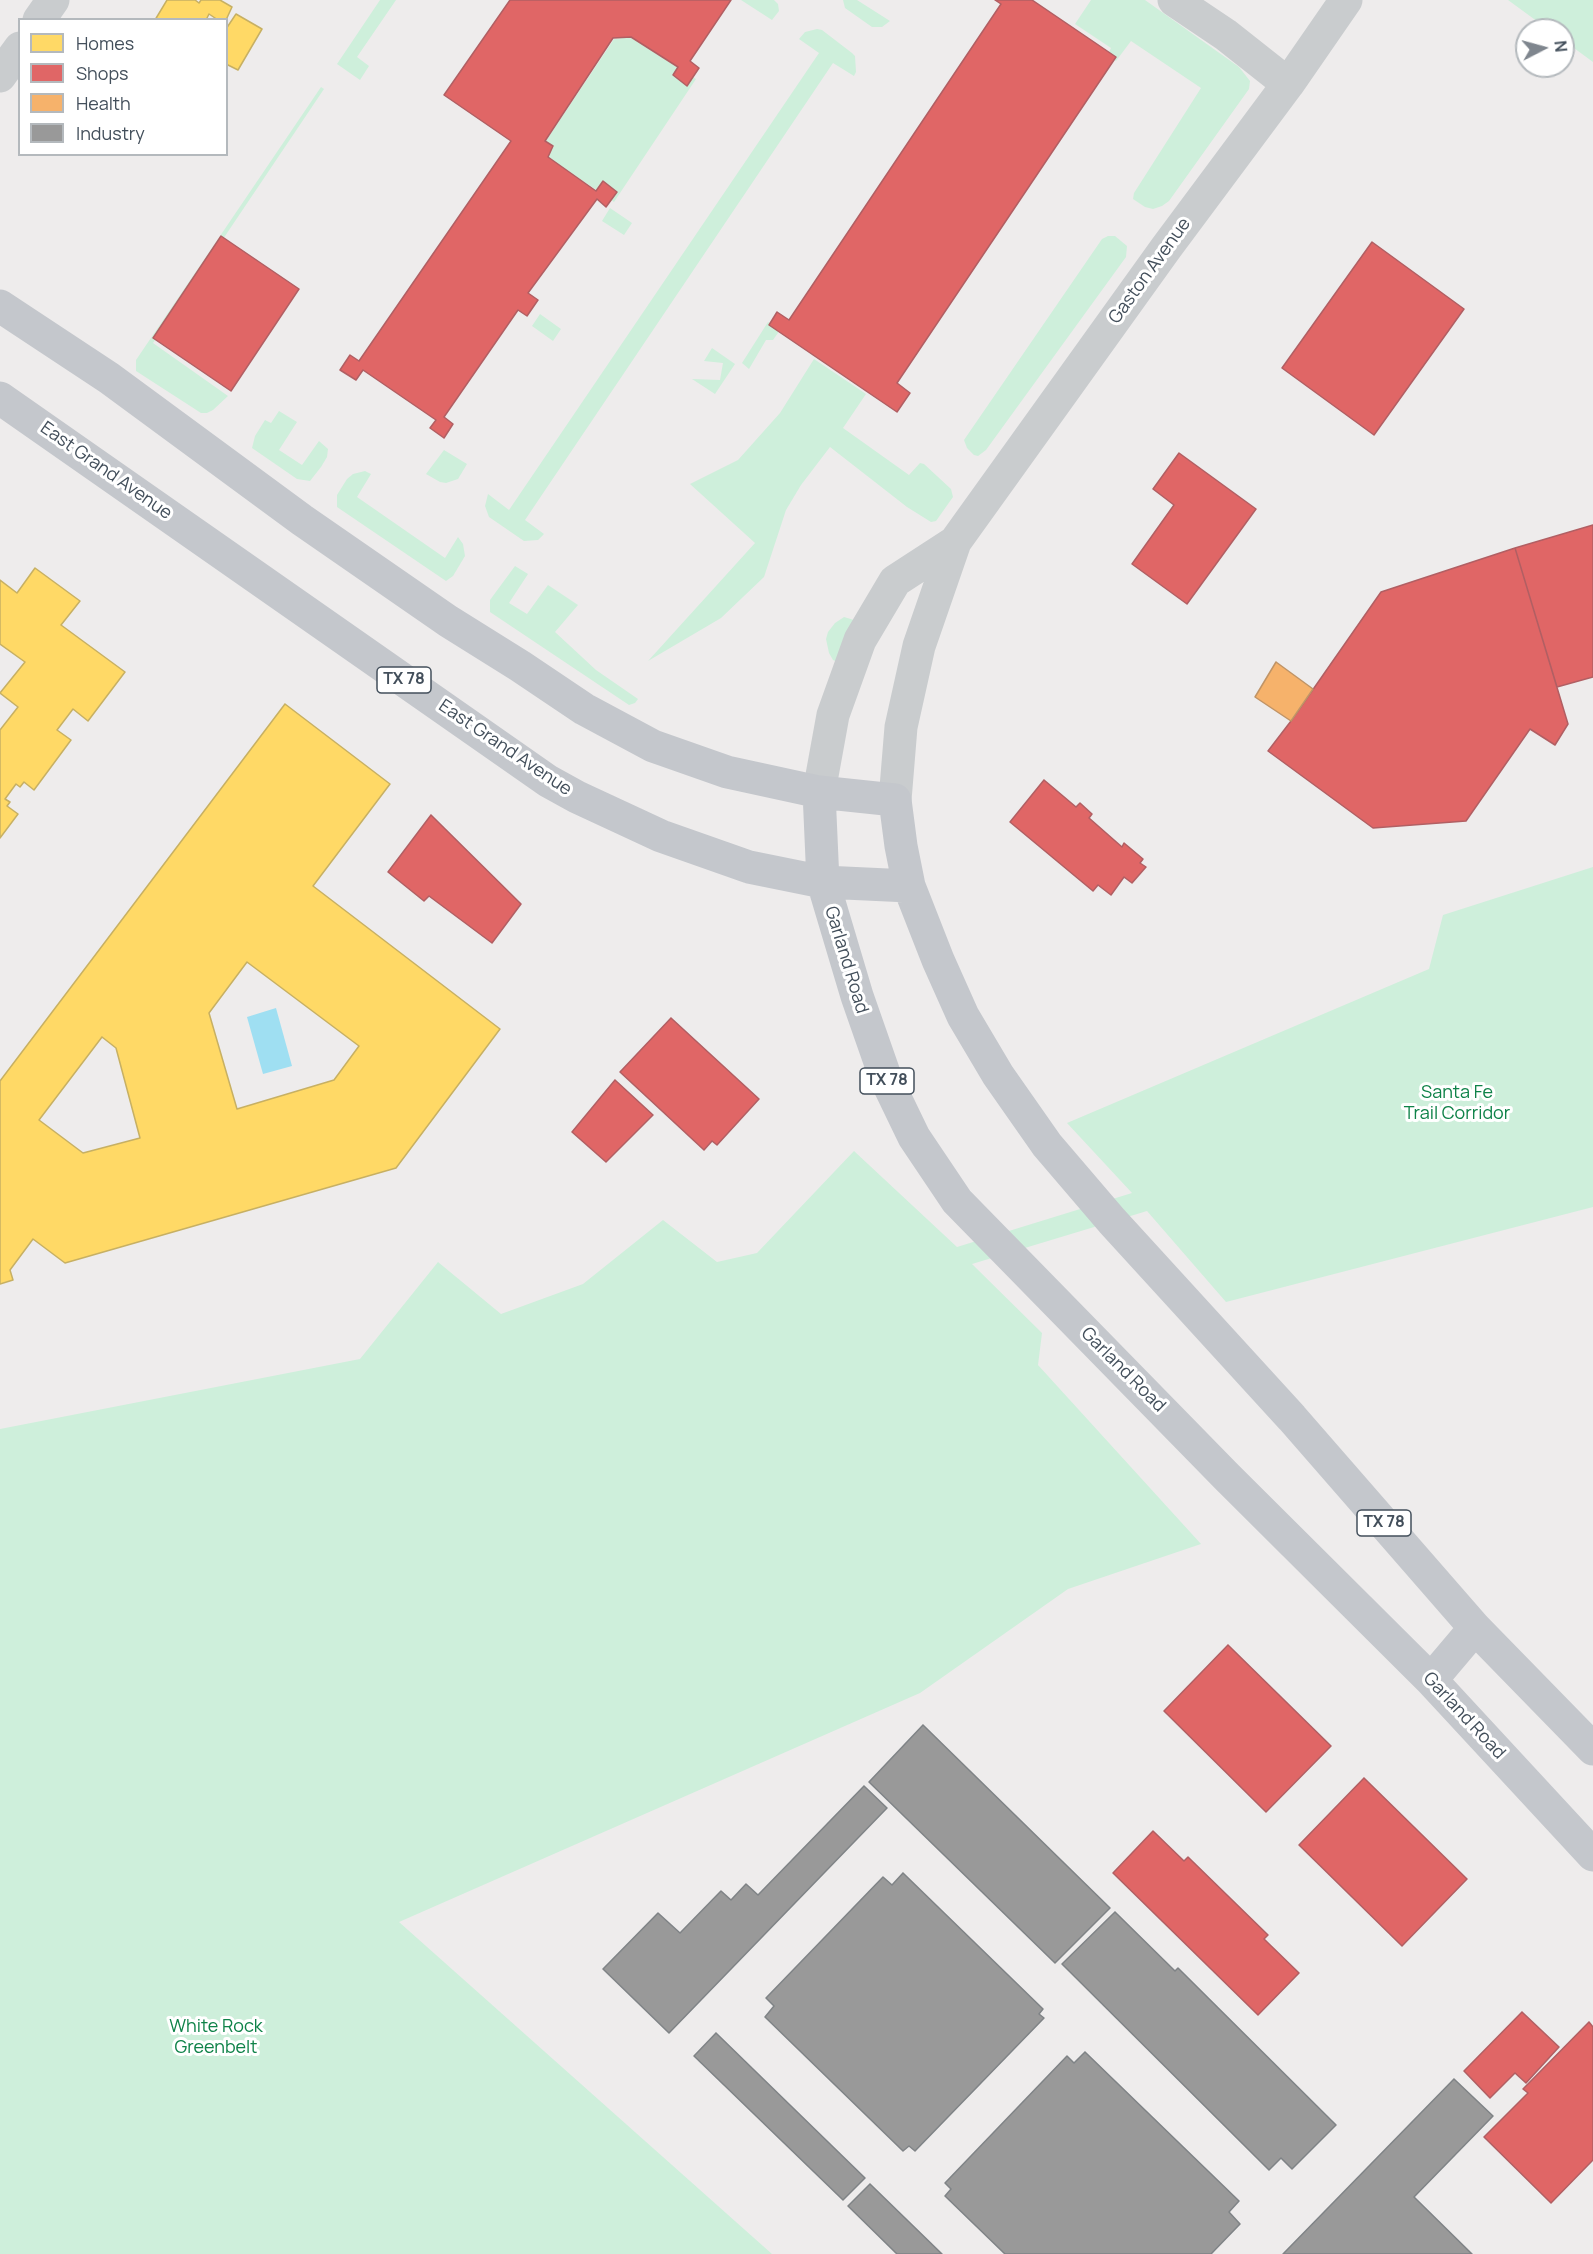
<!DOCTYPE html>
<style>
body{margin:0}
#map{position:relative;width:1593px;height:2254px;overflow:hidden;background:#eeecec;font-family:Manrope,sans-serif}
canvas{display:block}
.legend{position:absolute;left:18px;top:18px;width:210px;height:138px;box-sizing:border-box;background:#fff;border:2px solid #b4b9bd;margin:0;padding:8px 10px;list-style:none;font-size:18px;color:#434f5b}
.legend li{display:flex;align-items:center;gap:12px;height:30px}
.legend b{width:30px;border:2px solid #b4b9bd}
.north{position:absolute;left:1515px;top:18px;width:60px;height:60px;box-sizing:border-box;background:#fff;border:2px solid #b4b9bd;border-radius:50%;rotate:84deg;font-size:16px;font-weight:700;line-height:24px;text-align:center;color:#434f5b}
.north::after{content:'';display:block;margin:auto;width:21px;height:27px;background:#7f868e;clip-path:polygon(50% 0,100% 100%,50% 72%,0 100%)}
</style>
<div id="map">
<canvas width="1593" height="2254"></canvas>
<ul class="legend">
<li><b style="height:16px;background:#ffd966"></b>Homes</li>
<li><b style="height:16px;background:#e06666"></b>Shops</li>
<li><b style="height:16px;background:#f6b26b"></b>Health</li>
<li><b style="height:16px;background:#999"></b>Industry</li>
</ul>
<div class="north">N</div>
</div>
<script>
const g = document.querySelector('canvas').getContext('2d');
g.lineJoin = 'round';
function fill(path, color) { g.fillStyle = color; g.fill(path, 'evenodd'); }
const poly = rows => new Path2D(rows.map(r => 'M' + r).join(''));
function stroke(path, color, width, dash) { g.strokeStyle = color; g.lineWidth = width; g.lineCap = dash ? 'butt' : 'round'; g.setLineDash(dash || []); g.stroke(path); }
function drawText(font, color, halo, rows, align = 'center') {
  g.font = font + ' Manrope,sans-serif'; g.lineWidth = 6; g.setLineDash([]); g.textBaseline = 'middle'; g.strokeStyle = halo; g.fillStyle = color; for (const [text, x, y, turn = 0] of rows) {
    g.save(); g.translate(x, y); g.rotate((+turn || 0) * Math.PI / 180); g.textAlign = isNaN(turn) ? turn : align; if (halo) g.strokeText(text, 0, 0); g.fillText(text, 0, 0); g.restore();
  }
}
fill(poly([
 [380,0,396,0,357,57,369,66,360,80,337,64],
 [741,0,774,0,778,4,779,11,772,20],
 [843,0,857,0,890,21,882,27,872,27,845,8],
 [1091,0,1145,0,1239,67,1250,81,1249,89,1169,201,1162,206,1153,209,1145,207,1133,199,1134,193,1201,88,1131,41,1116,61,1107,56,1111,48,1075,24],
 [1508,0,1593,0,1593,62,1563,40,1563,30,1549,30],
 [817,29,822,30,852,53,855,56,856,72,854,76,833,63,525,520,544,534,538,540,524,541,489,517,485,506,488,494,509,510,819,53,799,39,805,32],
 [631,37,696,79,614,202,539,151,614,39],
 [321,87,324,89,153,343,228,396,213,410,207,413,201,413,136,371,136,360],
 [610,208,632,223,624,235,602,221],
 [1108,236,1115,236,1127,246,1126,257,986,450,978,456,974,455,967,448,964,440,1102,239],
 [540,314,561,329,553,341,532,326],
 [768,322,780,330,773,340,766,340,749,369,742,363],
 [712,348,735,364,715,394,692,379,720,380,723,363,704,361],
 [814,359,866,394,843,428,909,475,920,463,924,464,951,489,953,497,936,521,931,522,907,507,830,447,801,485,786,510,764,577,721,618,648,661,755,543,690,484,738,460,780,413],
 [279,411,297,422,279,450,302,465,319,441,328,449,327,457,321,467,310,481,297,479,252,448,255,436,265,420,271,423],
 [444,450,467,464,458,479,446,483,440,482,426,474],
 [365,471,371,474,357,497,445,558,458,537,463,544,465,556,453,576,446,581,337,507,337,495,347,479,353,474],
 [515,566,528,574,509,603,527,614,548,585,578,605,555,632,596,670,638,699,635,703,629,705,490,612,490,600],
 [844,617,854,620,842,664,833,660,829,653,826,639,828,632,835,623],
 [1593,867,1593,1207,1226,1302,1147,1211,972,1264,1042,1333,1038,1365,1201,1544,1068,1589,920,1693,399,1922,772,2254,0,2254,0,1429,360,1359,438,1262,501,1314,583,1284,663,1220,717,1262,757,1253,854,1151,957,1247,1132,1193,1067,1123,1429,969,1443,915]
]), '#ceefdb');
fill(poly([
 [276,1008,292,1066,263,1074,247,1017]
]), '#9fdff2');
const homes = poly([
 [167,0,195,0,199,3,201,0,220,0,232,7,226,20,218,20,209,14,206,20,155,20,167,0],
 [236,14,262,29,238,70,226,64,226,29,236,14],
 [35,568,80,601,61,625,125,672,88,721,73,709,57,730,71,740,34,790,24,782,20,787,16,784,5,799,10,802,7,806,18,814,0,838,0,730,18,707,0,693,25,662,0,644,0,580,17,593,35,568],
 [285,704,390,784,313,886,500,1029,396,1168,65,1263,33,1239,10,1270,13,1280,0,1284,0,1081,285,704],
 [247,962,359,1046,334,1080,237,1109,209,1013,247,962],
 [102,1037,116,1048,140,1138,83,1153,39,1120,102,1037]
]);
fill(homes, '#ffd966');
stroke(homes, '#c7b063', 1.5);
const shops = poly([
 [510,0,731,0,690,61,699,68,687,86,673,75,678,67,631,37,613,38,545,141,553,146,548,157,596,191,603,181,617,192,606,207,597,199,528,293,538,300,527,316,518,310,444,417,453,424,444,438,430,428,436,420,363,370,356,380,340,370,350,355,359,361,511,141,444,95,510,0],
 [995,0,1032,0,1116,57,897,383,910,393,897,412,769,325,777,312,789,320,1001,4,995,0],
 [221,236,299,289,231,391,153,338,221,236],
 [1372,242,1464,309,1374,435,1282,368,1372,242],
 [1179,453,1256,509,1187,604,1132,564,1174,505,1153,489,1179,453],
 [1593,525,1593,677,1557,687,1515,548,1593,525],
 [1515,548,1568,724,1555,745,1530,729,1466,821,1373,828,1268,751,1291,721,1381,592,1515,548],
 [1044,780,1076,807,1080,803,1092,814,1089,818,1122,847,1124,843,1143,859,1140,863,1146,867,1132,883,1124,877,1111,895,1098,885,1093,891,1010,822,1044,780],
 [431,815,521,904,492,943,429,896,424,901,388,872,431,815],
 [671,1018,759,1099,717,1145,712,1141,704,1150,620,1072,671,1018],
 [615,1080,653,1115,606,1162,572,1132,615,1080],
 [1228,1645,1331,1746,1266,1812,1164,1711,1228,1645],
 [1364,1778,1467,1879,1402,1946,1299,1845,1364,1778],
 [1153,1831,1184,1861,1188,1857,1268,1935,1264,1939,1299,1973,1258,2015,1113,1873,1153,1831],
 [1522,2012,1559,2047,1526,2083,1515,2073,1490,2098,1464,2071,1522,2012],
 [1589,2022,1593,2027,1593,2160,1551,2203,1484,2137,1528,2093,1523,2089,1589,2022]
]);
fill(shops, '#e06666');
stroke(shops, '#b15f63', 1.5);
const health = poly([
 [1276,662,1313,689,1291,721,1255,697,1276,662]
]);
fill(health, '#f6b26b');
stroke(health, '#c09466', 1.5);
const industry = poly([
 [923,1725,1110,1908,1055,1963,869,1782,923,1725],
 [864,1786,887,1808,669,2033,603,1969,658,1913,680,1933,721,1891,731,1900,746,1884,758,1895,864,1786],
 [903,1873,1043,2009,1039,2014,1044,2018,915,2151,909,2146,903,2151,765,2017,774,2006,766,1998,883,1877,892,1885,903,1873],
 [1115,1912,1175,1971,1178,1968,1336,2125,1292,2169,1281,2158,1269,2170,1062,1964,1115,1912],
 [716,2033,865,2178,843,2200,694,2056,716,2033],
 [1085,2052,1239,2201,1229,2212,1240,2224,1211,2254,1005,2254,945,2196,951,2189,945,2183,1067,2056,1074,2063,1085,2052],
 [1454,2079,1493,2116,1414,2197,1472,2254,1283,2254,1454,2079],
 [870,2184,942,2254,897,2254,848,2206,870,2184]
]);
fill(industry, '#999');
stroke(industry, '#7f8386', 1.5);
stroke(poly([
 [1174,0,1226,35,1288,84],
 [39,20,53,0],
 [0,76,20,48],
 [819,792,833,715,860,640,895,581,955,542],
 [895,800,901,727,919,646,955,542,1166,248,1288,84,1346,0]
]), '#c9ccce', 33);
stroke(poly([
 [0,306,109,378,302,520,448,621,520,666,584,709,653,746,727,772,819,792,895,800,901,846,909,886,938,960,963,1016,998,1075,1047,1145,1112,1221,1292,1418,1475,1628,1593,1749],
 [0,398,548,781,577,797,661,836,749,867,823,882,909,886],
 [819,792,823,882,857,996,886,1079,914,1137,957,1201,1227,1477,1431,1680,1593,1855],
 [1431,1680,1475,1628]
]), '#c4c7cc', 33);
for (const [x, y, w] of [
 [404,680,54],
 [887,1081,54],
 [1384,1523,54]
]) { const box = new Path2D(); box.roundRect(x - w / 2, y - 13, w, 26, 4.5); g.fillStyle = '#fff'; g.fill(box); stroke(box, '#434f5b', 1.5); }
drawText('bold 16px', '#434f5b', null, [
 ["TX 78",404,680],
 ["TX 78",887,1081],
 ["TX 78",1384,1523]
]);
drawText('18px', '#434f5b', '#fff', [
 ["Gaston Avenue",1150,271,-54],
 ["East Grand Avenue",106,471,35],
 ["East Grand Avenue",505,748,34],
 ["Garland Road",846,960,73],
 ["Garland Road",1123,1370,45],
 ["Garland Road",1464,1716,47]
]);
drawText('18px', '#0e8248', '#fff', [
 ["Santa Fe",1457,1093],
 ["Trail Corridor",1457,1114],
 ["White Rock",216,2027],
 ["Greenbelt",216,2048]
]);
</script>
